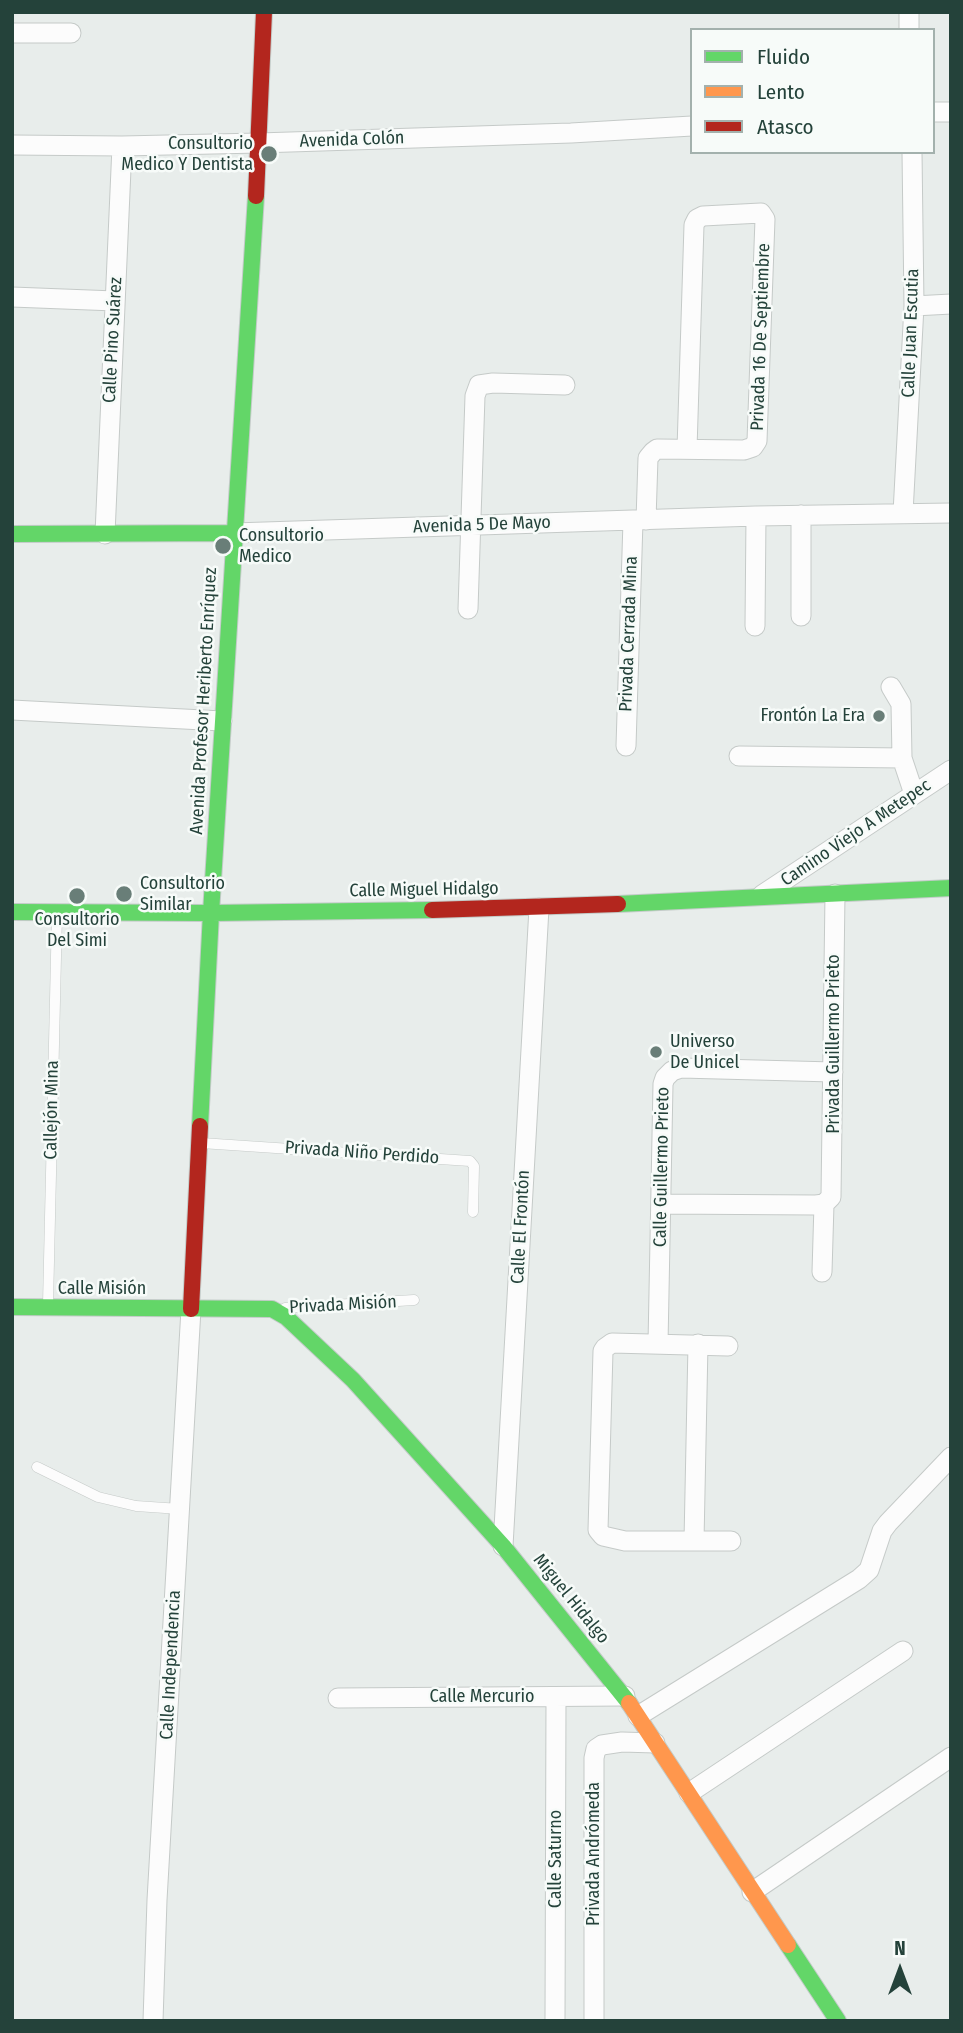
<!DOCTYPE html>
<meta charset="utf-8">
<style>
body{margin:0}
#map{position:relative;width:963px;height:2033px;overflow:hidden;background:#e8edeb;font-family:"Fira Sans Condensed",sans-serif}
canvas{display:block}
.frame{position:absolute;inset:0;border:14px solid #24423a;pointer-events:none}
.legend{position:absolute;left:690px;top:28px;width:245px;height:126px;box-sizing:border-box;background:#f7fbf9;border:2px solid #a3b1ad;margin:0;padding:9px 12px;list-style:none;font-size:21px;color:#24423a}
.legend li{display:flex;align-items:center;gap:14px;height:35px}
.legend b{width:35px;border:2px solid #a3b1ad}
.north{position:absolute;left:865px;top:1935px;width:70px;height:70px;-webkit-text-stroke:5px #f7fbf9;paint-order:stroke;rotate:0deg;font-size:19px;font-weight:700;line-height:28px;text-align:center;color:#24423a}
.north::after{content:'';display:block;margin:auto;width:24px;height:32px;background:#24423a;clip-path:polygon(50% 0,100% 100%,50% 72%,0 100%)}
</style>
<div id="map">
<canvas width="963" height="2033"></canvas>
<div class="frame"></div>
<ul class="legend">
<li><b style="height:9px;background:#63d668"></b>Fluido</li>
<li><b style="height:9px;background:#ff974d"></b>Lento</li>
<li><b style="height:9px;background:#b3261e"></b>Atasco</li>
</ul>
<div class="north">N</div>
</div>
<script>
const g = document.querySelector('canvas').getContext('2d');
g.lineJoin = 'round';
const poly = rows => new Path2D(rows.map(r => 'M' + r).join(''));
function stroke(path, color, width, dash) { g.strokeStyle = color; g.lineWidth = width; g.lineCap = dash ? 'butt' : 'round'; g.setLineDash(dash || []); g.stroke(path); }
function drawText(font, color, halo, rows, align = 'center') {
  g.font = font + ' "Fira Sans Condensed",sans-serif'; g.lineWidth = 5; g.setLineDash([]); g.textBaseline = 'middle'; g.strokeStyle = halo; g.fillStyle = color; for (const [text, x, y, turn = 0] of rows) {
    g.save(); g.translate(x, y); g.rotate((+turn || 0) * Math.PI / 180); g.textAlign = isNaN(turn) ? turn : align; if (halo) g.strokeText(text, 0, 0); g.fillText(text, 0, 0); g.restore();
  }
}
const lane = poly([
 [201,1143,470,1161,474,1166,473,1212],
 [48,1304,57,913],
 [285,1308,414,1300],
 [37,1467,98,1497,136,1506,180,1509]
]);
const street = poly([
 [909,12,909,30],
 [12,33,71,33],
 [933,112,951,112],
 [12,145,122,146,259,143,571,133,692,126],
 [12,297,115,301],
 [914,306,951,304],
 [903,513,914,306,912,152],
 [801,515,801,616],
 [646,520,648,458,653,452,657,449,744,450,753,447,757,441,765,219,761,213,703,216,697,219,694,225,687,449],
 [234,533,756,516,951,513],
 [105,534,122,146],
 [468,609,475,396,479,385,493,383,565,385],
 [755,626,756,516],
 [891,687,901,704,902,758,914,794],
 [12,710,222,721],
 [626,746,633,521],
 [739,756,902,758],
 [762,895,951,770],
 [662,1204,816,1205,824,1204,831,1197,835,894],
 [822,1272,824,1204],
 [658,1344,663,1084,665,1078,672,1071,681,1068,833,1072],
 [728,1346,612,1343,605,1348,603,1351,598,1530,603,1536,625,1541,731,1541],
 [694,1541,698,1344],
 [503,1546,539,908],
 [338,1698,625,1696],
 [638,1716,859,1579,869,1570,882,1531,888,1523,951,1457],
 [689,1793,903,1651],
 [752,1892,951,1757],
 [153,2021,157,1900,191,1309],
 [555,2021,556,1697],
 [594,2021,594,1758,596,1749,602,1745,622,1742,655,1743]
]);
const fast = poly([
 [12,534,234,533],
 [618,904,951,888],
 [12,912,211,913,432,910],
 [200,1126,211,913,256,196],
 [12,1307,272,1309,286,1317,353,1380,503,1546,629,1703],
 [788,1945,838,2021]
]);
const slow = poly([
 [629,1703,788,1945]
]);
const jam = poly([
 [256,196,264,12],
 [432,910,618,904],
 [191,1309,200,1126]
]);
stroke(lane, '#c5cac8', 11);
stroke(street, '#c5cac8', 21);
stroke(fast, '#c3cbc8', 18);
stroke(slow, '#c3cbc8', 18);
stroke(jam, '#c3cbc8', 18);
stroke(lane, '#fcfcfc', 10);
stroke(street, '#fcfcfc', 19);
stroke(fast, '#63d668', 16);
stroke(slow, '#ff974d', 16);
stroke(jam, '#b3261e', 16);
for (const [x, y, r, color] of [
 [269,154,9,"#697e78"],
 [223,546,9,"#697e78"],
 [879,716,7,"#697e78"],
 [124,894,9,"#697e78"],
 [77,896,9,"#697e78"],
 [656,1052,7,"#697e78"]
]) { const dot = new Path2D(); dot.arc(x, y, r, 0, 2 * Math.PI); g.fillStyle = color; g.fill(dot); stroke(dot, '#f7fbf9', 2.5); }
drawText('18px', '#24423a', '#f7fbf9', [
 ["Avenida Colón",352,140,-2],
 ["Calle Juan Escutia",911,333,-88],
 ["Privada 16 De Septiembre",761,337,-88],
 ["Calle Pino Suárez",113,340,-87],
 ["Avenida 5 De Mayo",482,525,-2],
 ["Privada Cerrada Mina",629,634,-88],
 ["Avenida Profesor Heriberto Enríquez",204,701,-87],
 ["Camino Viejo A Metepec",856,833,-34],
 ["Calle Miguel Hidalgo",424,890,-1],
 ["Privada Guillermo Prieto",834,1044,-90],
 ["Callejón Mina",52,1110,-89],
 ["Privada Niño Perdido",362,1153,4],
 ["Calle Guillermo Prieto",662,1167,-89],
 ["Calle El Frontón",521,1227,-87],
 ["Calle Misión",102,1289],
 ["Privada Misión",343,1305,-3],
 ["Miguel Hidalgo",571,1599,51],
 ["Calle Independencia",171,1665,-87],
 ["Calle Mercurio",482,1697],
 ["Privada Andrómeda",594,1854,-90],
 ["Calle Saturno",556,1859,-90]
]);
drawText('18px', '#24423a', '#f7fbf9', [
 ["Consultorio",253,144,"right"],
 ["Medico Y Dentista",253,165,"right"],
 ["Consultorio",239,536],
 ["Medico",239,557],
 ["Frontón La Era",865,716,"right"],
 ["Consultorio",140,884],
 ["Similar",140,905],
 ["Consultorio",77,920,"center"],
 ["Del Simi",77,941,"center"],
 ["Universo",670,1042],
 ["De Unicel",670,1063]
], 'left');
</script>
